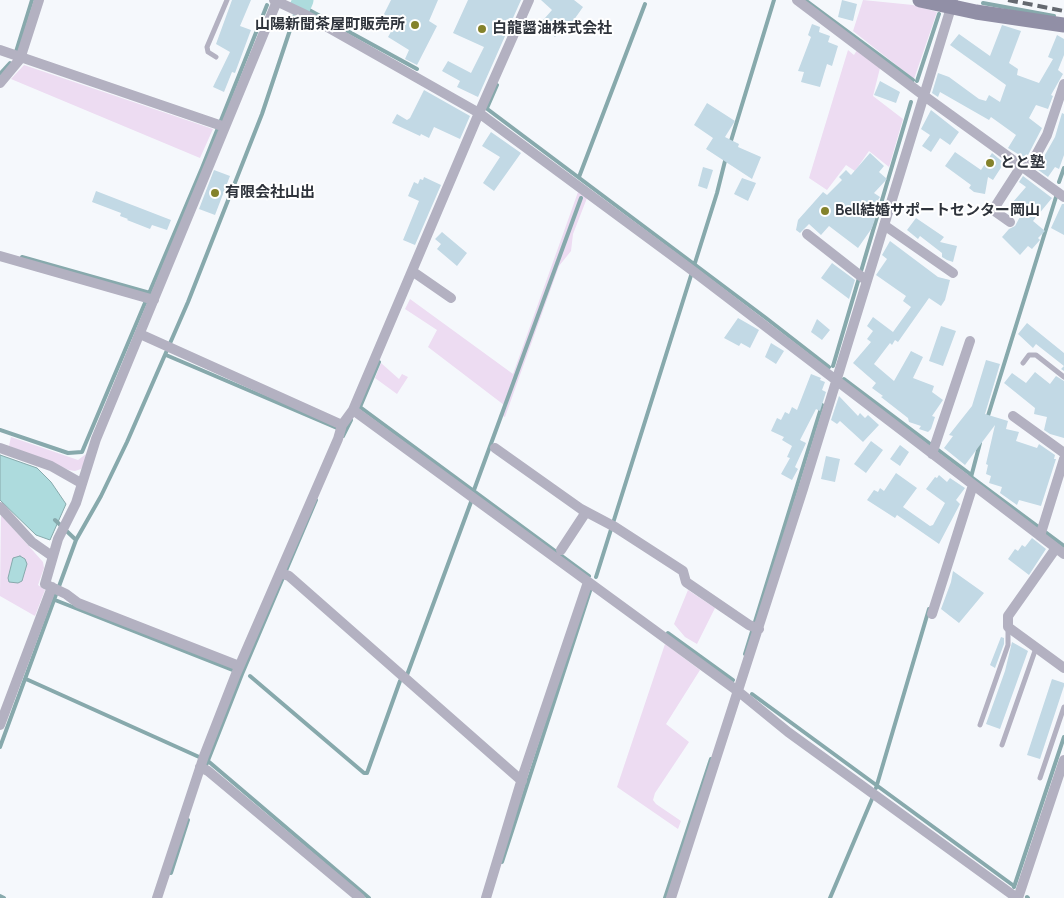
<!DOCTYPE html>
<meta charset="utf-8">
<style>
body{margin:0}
canvas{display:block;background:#f5f8fc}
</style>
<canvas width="1064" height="898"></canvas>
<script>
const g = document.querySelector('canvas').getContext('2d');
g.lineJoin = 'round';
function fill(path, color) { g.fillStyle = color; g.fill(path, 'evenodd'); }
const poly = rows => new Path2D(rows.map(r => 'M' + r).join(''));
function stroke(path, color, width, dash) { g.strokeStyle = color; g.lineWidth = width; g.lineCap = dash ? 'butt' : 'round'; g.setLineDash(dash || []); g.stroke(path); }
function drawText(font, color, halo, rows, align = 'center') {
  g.font = font + ' Cabin,"Noto Sans JP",sans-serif'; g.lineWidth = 4; g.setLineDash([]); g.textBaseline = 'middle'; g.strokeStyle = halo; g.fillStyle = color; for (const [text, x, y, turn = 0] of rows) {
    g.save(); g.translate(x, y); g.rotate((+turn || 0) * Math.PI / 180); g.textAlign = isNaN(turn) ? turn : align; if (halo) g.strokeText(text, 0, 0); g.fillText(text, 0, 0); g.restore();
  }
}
fill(poly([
 [863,0,913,5,937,12,914,79,853,31],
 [848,50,854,55,857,50,880,68,873,96,903,119,889,167,869,151,855,171,846,165,827,190,809,178],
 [24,65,213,129,200,158,11,79],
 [578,192,587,198,573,234,571,251,559,266,505,417,500,415,504,405,428,347,437,330,405,309,410,299,513,374],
 [381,363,399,379,402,374,408,377,397,394,375,378],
 [11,437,78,460,86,454,85,462,81,469,75,471,69,470,9,446],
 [1,515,43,562,44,568,38,585,45,590,35,616,0,596],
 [688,590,715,608,697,644,685,637,674,624],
 [665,644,700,670,666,724,689,742,655,793,653,800,656,804,681,821,678,829,617,787]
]), '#eddcf2');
const water = poly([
 [0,455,37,468,51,482,66,504,50,540,36,535,0,500,0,455],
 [20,556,25,559,27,564,22,581,18,583,9,582,8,578,13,558,20,556]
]);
fill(water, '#addbdd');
stroke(water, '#87a9ac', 1);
stroke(poly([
 [805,0,913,80],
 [983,3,1054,16],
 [300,5,417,69],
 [15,55,32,0],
 [0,74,10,63],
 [917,81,939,14],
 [486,108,766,318,829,367],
 [487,108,497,85],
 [730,144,774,0],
 [579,177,645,4],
 [1059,182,1064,168],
 [22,257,150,293],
 [166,355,337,428],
 [379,362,360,407,589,576],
 [833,366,911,102],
 [844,379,970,474],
 [987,419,1056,197],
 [0,430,68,453,82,452,202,168,267,5],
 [343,436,351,420],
 [970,476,1064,546],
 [970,481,980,443],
 [474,490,581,198],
 [76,540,101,496,127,442,188,302,262,114,295,15],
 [596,577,717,193,726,157],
 [55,600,235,671],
 [668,633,733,680],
 [745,654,822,405],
 [407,675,471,502],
 [250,676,364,773,367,773,400,681],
 [26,679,208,761,369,898],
 [752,694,1014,886],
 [0,747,76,540,55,520],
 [205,768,242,674,316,500],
 [876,788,929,609],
 [502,862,590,591],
 [171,873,188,820],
 [1014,887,1064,737],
 [0,896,4,898],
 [1027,897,1028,898],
 [665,898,711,759],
 [830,898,872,799]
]), '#87a9ac', 4);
stroke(poly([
 [300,7,303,0]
]), '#addbdd', 21);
fill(poly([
 [232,0,251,0,240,26,251,30,235,73,232,72,224,92,213,87,230,52,216,44],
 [391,0,438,0,429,21,437,26,417,65,405,59,409,50,388,37,396,23,383,16],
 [468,0,521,0,478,97,457,87,460,81,442,71,448,61,471,73,484,47,453,33],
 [541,0,574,0,583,7,571,24,568,22,555,37,549,32,546,35,537,27,552,10],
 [842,0,857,4,853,21,838,17],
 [812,24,820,27,819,32,830,36,828,42,838,46,832,66,827,64,820,87,801,82,804,72,798,71,811,37,808,35],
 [1002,25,1021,31,1009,63,1018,69,1017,75,1039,83,1053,59,1048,57,1057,35,1064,39,1064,55,1058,70,1063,74,1051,95,1053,96,1048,109,1036,105,1029,118,1042,128,1026,159,1008,148,1016,135,991,117,989,120,940,92,938,97,932,93,938,73,949,77,979,99,986,101,989,95,1000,102,1006,85,950,45,959,34,990,56],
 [880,81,900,92,896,103,874,95],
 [424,90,470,116,460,139,434,127,429,138,421,134,420,136,392,123,397,114,407,120,410,118],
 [707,103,735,121,725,137,739,144,738,147,761,157,752,179,706,149,713,138,694,125],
 [931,110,959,132,950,145,940,138,931,152,922,146,930,135,921,129],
 [1062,113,1064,114,1064,155,1059,169,1055,167,1048,177,1037,169,1055,137],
 [491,132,521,153,494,191,483,183,500,157,482,146],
 [955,152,981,170,992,153,1004,163,993,180,988,177,985,194,974,192,969,188,971,185,945,166],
 [870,153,884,166,879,172,887,179,874,193,880,197,878,200,881,202,872,228,858,248,829,226,821,235,809,224,800,233,796,230,798,220,823,192,827,195,842,180,839,177,846,170,851,175],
 [703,167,713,170,707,189,698,186],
 [214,170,230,176,215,215,199,209],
 [1023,176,1052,198,1033,221,1045,231,1038,238,1040,240,1032,249,1028,246,1020,255,1002,237,1009,229,1015,226,1021,215,1017,211,1020,208,1013,202,1026,187,1019,182],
 [424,177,441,185,415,245,403,240,419,201,408,196,414,182,418,184,420,179,423,180],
 [742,178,756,183,748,201,734,194],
 [96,191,171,220,167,230,152,225,150,229,127,220,128,219,120,216,121,213,92,202],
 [1062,204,1064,204,1064,235,1051,228],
 [916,218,944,237,940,242,957,246,953,262,947,260,942,257,942,253,920,236,918,239,907,230],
 [442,232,467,253,457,266,437,249,441,244,435,239],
 [890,241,938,277,950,280,945,300,941,306,929,298,898,342,895,340,892,345,890,343,874,364,894,381,911,351,923,357,913,378,934,386,932,392,943,400,932,416,935,417,931,429,928,432,919,429,921,426,909,422,908,418,881,397,883,396,872,388,876,383,853,363,871,342,867,339,873,331,867,326,873,317,893,332,911,307,903,301,906,296,876,275,887,259,882,255],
 [832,263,855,280,849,299,821,278],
 [738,318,759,330,750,348,741,343,739,346,724,338],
 [817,319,830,330,822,340,811,332],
 [1027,323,1064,353,1064,371,1061,369,1064,366,1036,344,1033,348,1018,334],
 [941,326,956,331,943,366,929,361],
 [771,343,784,351,776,364,765,357],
 [986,360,1000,364,985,414,1008,421,1006,429,1019,432,1016,441,1037,448,1039,444,1055,455,1054,459,1056,459,1041,506,1019,500,1017,505,1000,493,1002,487,989,483,991,476,986,474,988,465,986,464,995,425,965,465,944,448,953,436,949,435,972,406],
 [1035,372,1050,384,1056,376,1064,381,1064,438,1050,434,1044,430,1047,417,1034,414,1035,408,1004,383,1012,373,1026,383],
 [811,374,821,378,820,380,825,382,822,390,826,392,820,411,816,409,800,440,806,443,795,467,798,469,792,480,781,474,790,458,787,457,792,446,782,440,784,437,771,431,777,418,781,420,785,412,789,414,792,407,797,410],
 [839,396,858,416,860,413,865,418,868,415,879,425,863,442,840,421,837,424,831,420],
 [871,441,883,450,866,473,854,464],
 [900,445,909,452,900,466,890,459],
 [826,456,840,459,835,482,821,479],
 [896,473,917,488,903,507,930,526,933,525,945,503,926,489,935,477,937,478,939,475,947,482,950,478,965,488,956,500,960,504,939,544,897,515,895,518,867,500,874,490,878,492,880,488,884,491],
 [1032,538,1046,549,1029,575,1008,559,1015,549,1018,551,1022,545,1025,547],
 [953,571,984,593,959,623,941,609,951,582],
 [1001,637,1004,638,1004,644,995,668,990,665],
 [1012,642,1028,651,1000,729,986,724,1005,671],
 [1052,679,1064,683,1064,686,1040,759,1027,755]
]), '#c2d9e5');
stroke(poly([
 [216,57,208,52,207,47,227,0],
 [1023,363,1029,355,1036,355,1064,377],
 [980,725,1008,645,1008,628],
 [1002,745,1036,648],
 [1040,778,1064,707]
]), '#b3b1c1', 5);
stroke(poly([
 [274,0,306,15,479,113,529,0],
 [797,0,923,95,1064,197],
 [0,50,225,127],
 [0,83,20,59,39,0],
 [1028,170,1047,135,1064,84],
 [1010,222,993,210,1022,165],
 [884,225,953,273],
 [807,234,867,281],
 [0,256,154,300],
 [412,271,451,298],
 [140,334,342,425],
 [353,410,739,692,788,732,1017,898],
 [1013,416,1064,453],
 [0,448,51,466,81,483],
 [495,448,581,509,615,527,683,571,686,582,749,625,759,629],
 [932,454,970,341],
 [0,507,32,542,52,556],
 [1040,536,1064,459],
 [1056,548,1008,616,1008,627,1064,668],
 [561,550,586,512],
 [281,573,289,576,522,781],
 [932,614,973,485],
 [239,666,78,603,66,594,45,584,58,539,76,503,96,439,277,1],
 [0,725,52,587],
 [200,767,208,771,360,898],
 [157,898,204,756,236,674,338,439,342,425,353,410,479,113,689,268,1064,554],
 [486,898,524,772,588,582],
 [671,898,803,489,953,1],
 [1018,898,1064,760]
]), '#b3b1c1', 10);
stroke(poly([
 [920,0,976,12,1064,25]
]), '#918fa6', 15);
stroke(poly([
 [1008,0,1064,11]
]), '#646970', 4, [10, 5]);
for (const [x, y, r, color] of [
 [415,25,5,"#84822b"],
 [482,29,5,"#84822b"],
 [990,163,5,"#84822b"],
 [215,193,5,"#84822b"],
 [825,211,5,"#84822b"]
]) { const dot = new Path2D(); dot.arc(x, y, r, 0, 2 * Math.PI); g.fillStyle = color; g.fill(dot); stroke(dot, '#fff', 2); }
drawText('bold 15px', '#2e333b', '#fff', [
 ["山陽新聞茶屋町販売所",405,25,"right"],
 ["白龍醤油株式会社",492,29],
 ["とと塾",1000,163],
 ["有限会社山出",225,193],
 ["Bell結婚サポートセンター岡山",835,211]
], 'left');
</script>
